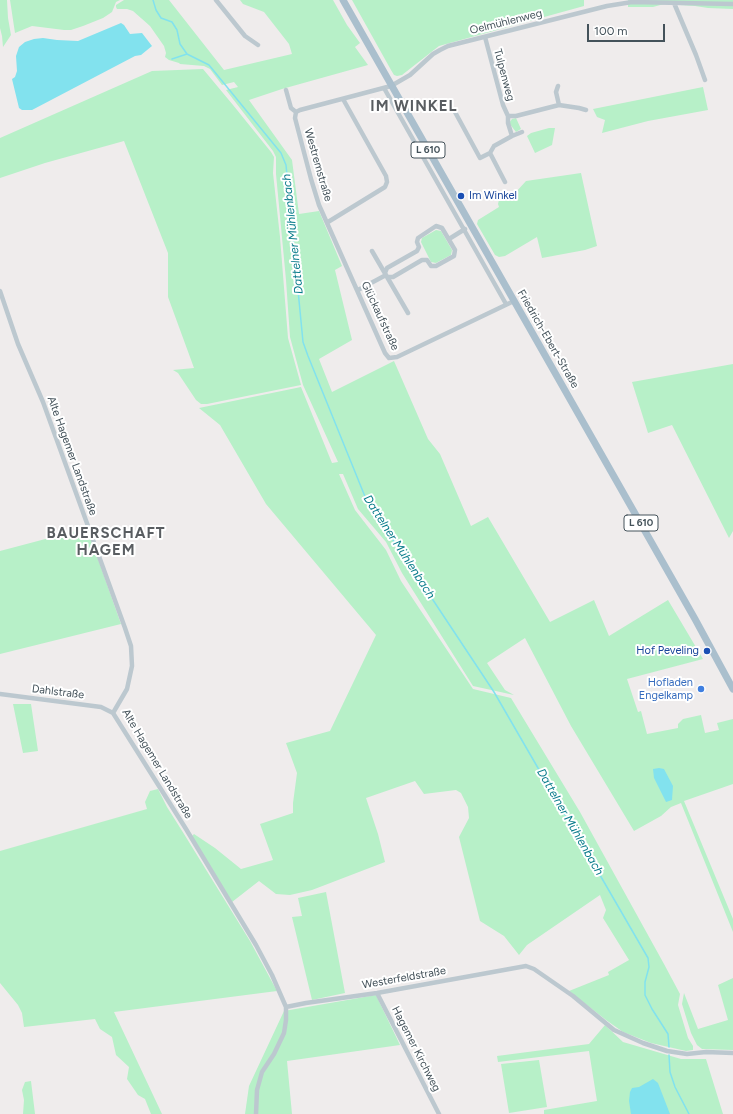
<!DOCTYPE html>
<meta charset="utf-8">
<style>
body{margin:0}
#map{position:relative;width:733px;height:1114px;overflow:hidden;background:#efecec;font-family:Figtree,sans-serif}
canvas{display:block}
.scale{position:absolute;left:587px;top:24px;width:78px;height:18px;box-sizing:border-box;border:2px solid #44525a;border-top:0;padding-left:5px;font-size:12px;line-height:14px;white-space:nowrap;color:#44525a;-webkit-text-stroke:3px #fff;paint-order:stroke}
</style>
<div id="map">
<canvas width="733" height="1114"></canvas>
<div class="scale">100 m</div>
</div>
<script>
const g = document.querySelector('canvas').getContext('2d');
g.lineJoin = 'round';
function fill(path, color) { g.fillStyle = color; g.fill(path, 'evenodd'); }
const poly = rows => new Path2D(rows.map(r => 'M' + r).join(''));
function stroke(path, color, width, dash) { g.strokeStyle = color; g.lineWidth = width; g.lineCap = dash ? 'butt' : 'round'; g.setLineDash(dash || []); g.stroke(path); }
function drawText(font, color, halo, rows, align = 'center') {
  g.font = font + ' Figtree,sans-serif'; g.lineWidth = 4; g.setLineDash([]); g.textBaseline = 'middle'; g.strokeStyle = halo; g.fillStyle = color; for (const [text, x, y, turn = 0] of rows) {
    g.save(); g.translate(x, y); g.rotate((+turn || 0) * Math.PI / 180); g.textAlign = isNaN(turn) ? turn : align; if (halo) g.strokeText(text, 0, 0); g.fillText(text, 0, 0); g.restore();
  }
}
fill(poly([
 [0,0,7,0,8,18,11,35,3,47,2,36,0,28],
 [10,0,120,0,116,2,112,12,103,18,83,26,71,30,64,30,32,26,15,33],
 [124,0,169,0,224,70,292,54,289,44,264,12,243,4,240,0,333,0,347,25,360,43,355,47,368,65,282,89,249,100,292,160,299,214,319,211,342,266,335,270,352,340,319,359,332,392,394,361,428,439,440,454,471,526,488,517,550,622,594,600,609,636,668,600,703,659,627,679,638,712,641,711,647,734,678,728,678,724,683,719,701,715,705,733,719,730,717,723,733,719,733,784,684,801,733,919,733,932,681,803,671,807,661,816,634,831,571,726,525,638,487,663,505,690,514,695,473,686,402,573,386,542,358,509,343,474,339,474,355,510,386,550,401,581,473,689,511,698,580,812,664,964,680,994,678,1005,688,1038,693,1046,693,1050,686,1051,651,1043,623,1032,606,1020,569,991,609,975,608,972,629,960,603,918,606,910,600,895,527,945,519,955,504,936,480,921,459,837,469,818,468,807,461,793,456,790,424,794,415,781,366,798,378,834,385,862,312,890,290,895,276,894,259,881,232,902,192,836,194,834,215,848,241,869,273,860,260,824,293,813,293,803,297,773,286,743,330,731,376,635,266,504,220,425,199,408,301,387,332,463,338,462,303,385,290,337,286,280,276,174,276,157,273,151,226,90,238,87,234,82,222,85,210,69,204,66,180,64,179,63,169,60,165,57,166,53,164,46,150,26,133,11,127,9,117,9,116,7,116,5],
 [352,0,584,0,584,6,439,46,402,75,397,76,394,75,391,70],
 [628,0,733,0,733,9,708,8,695,6,664,4,653,7,628,7],
 [203,69,233,105,271,152,274,157,273,173,280,237,288,338,301,385,207,404,201,404,196,400,178,373,173,370,194,368,168,297,168,253,124,141,45,163,0,178,0,138,152,71],
 [703,87,708,110,648,121,602,133,605,120,597,117,593,109],
 [516,118,521,129,516,132,509,123,512,119],
 [549,128,555,128,552,145,535,153,527,136,531,133],
 [581,173,597,246,585,250,542,258,537,237,505,256,499,257,495,255,477,224,478,220,499,207,498,204,499,200,508,197,516,192,526,181],
 [436,230,441,231,452,250,451,255,436,263,431,262,421,242,422,238],
 [733,364,733,531,729,538,672,425,648,433,632,382],
 [87,528,121,624,0,654,0,551],
 [13,704,31,704,38,751,23,753],
 [158,789,167,807,184,834,250,941,277,991,114,1012,162,1114,151,1114,145,1099,138,1095,127,1079,129,1067,116,1055,112,1037,100,1029,95,1019,24,1027,22,1013,18,1005,0,983,0,851,147,809,145,802,150,791],
 [326,892,345,993,312,1000,292,917,302,916,298,898],
 [733,978,733,1050,702,1049,697,1045,691,1033,682,1004,684,993,698,1029,728,1020,718,985],
 [376,995,400,1045,287,1061,292,1114,245,1114,249,1086,284,1011],
 [605,1025,623,1042,681,1059,706,1059,723,1114,544,1114,544,1110,597,1101,589,1051,498,1062,497,1056,589,1044],
 [539,1060,547,1107,509,1113,501,1064],
 [31,1081,35,1114,23,1114,24,1100,22,1090,25,1082]
]), '#b7f0c8');
fill(poly([
 [121,23,124,25,130,34,142,33,152,46,141,55,135,56,32,110,22,110,19,108,12,79,15,77,17,71,16,56,19,47,25,42,34,39,43,38,57,40,78,41],
 [659,768,664,769,673,786,672,800,666,802,654,778,653,769],
 [653,1079,658,1083,670,1114,631,1114,629,1101,630,1092,632,1088,639,1087]
]), '#82e2ee');
stroke(poly([
 [153,0,156,10,161,18,172,22,177,30,180,44,187,54,209,65,281,153,286,165,303,342,308,356,366,499,494,692,648,958,649,967,645,982,645,995,652,1009,668,1034,669,1047],
 [172,59,187,54],
 [669,1055,670,1072,675,1087,689,1114]
]), '#82e2ee', 1.5);
stroke(poly([
 [216,0,245,36,258,45],
 [674,3,696,55,705,80],
 [558,86,556,92,559,105],
 [384,88,506,304],
 [286,90,291,108,296,112],
 [296,112,300,110,391,86,410,75,433,54,440,50,448,46,607,6,632,2,733,4],
 [296,112,295,118,311,179,319,205,385,353,389,358,397,357,514,301],
 [455,112,480,158,490,153,494,146,512,136,508,123,508,116,503,105,485,37],
 [508,116,516,116,559,105,579,108,586,110],
 [512,136,522,132],
 [490,153,505,182],
 [328,222,385,187,387,182,386,176,343,99],
 [449,239,465,229],
 [372,251,408,313],
 [385,273,387,268,417,251,419,247,417,242,418,238,436,226,442,228,455,250,454,256,436,266,431,266,427,260,422,260,393,277,388,277],
 [358,290,386,275],
 [0,291,18,344,43,402,125,628,131,646,132,666,127,689,113,713],
 [0,694,101,707,113,713],
 [113,713,186,829,256,945,272,975,286,1007,286,1020,284,1033,274,1054,262,1072,257,1090,256,1114],
 [377,993,439,1114],
 [286,1007,306,1003,377,993,526,966,534,969,573,996,614,1030,643,1043,667,1051,687,1054,706,1052,733,1053]
]), '#bcc8cf', 4.5);
stroke(poly([
 [343,0,695,619,733,689]
]), '#aabfcd', 7);
for (const [x, y, r, color] of [
 [461,196,4,"#1a4fb4"],
 [707,651,4,"#1a4fb4"],
 [701,689,4,"#3f7fe0"]
]) { const dot = new Path2D(); dot.arc(x, y, r, 0, 2 * Math.PI); g.fillStyle = color; g.fill(dot); stroke(dot, '#fff', 1.5); }
for (const [x, y, w] of [
 [428,150,34],
 [641,523,34]
]) { const box = new Path2D(); box.roundRect(x - w / 2, y - 8, w, 16, 3); g.fillStyle = '#fff'; g.fill(box); stroke(box, '#44525a', 1); }
drawText('bold 10px', '#44525a', null, [
 ["L 610",428,150],
 ["L 610",641,523]
]);
drawText('11px', '#44525a', '#fff', [
 ["Oelmühlenweg",506,22,-14],
 ["Tulpenweg",504,75,75],
 ["Westremstraße",318,165,74],
 ["Glückaufstraße",380,316,65],
 ["Friedrich-Ebert-Straße",548,339,60],
 ["Alte Hagemer Landstraße",72,456,70],
 ["Dahlstraße",58,692,7],
 ["Alte Hagemer Landstraße",157,764,59],
 ["Westerfeldstraße",404,978,-10],
 ["Hagemer Kirchweg",416,1049,63]
]);
drawText('11px', '#164399', '#fff', [
 ["Im Winkel",469,196],
 ["Hof Peveling",699,651,"right"]
], 'left');
drawText('11px', '#366cbe', '#fff', [
 ["Hofladen",693,683],
 ["Engelkamp",693,696]
], 'right');
drawText('italic 12px', '#097c8b', '#fff', [
 ["Dattelner Mühlenbach",293,234,-96],
 ["Dattelner Mühlenbach",399,547,57],
 ["Dattelner Mühlenbach",570,822,60]
]);
g.letterSpacing = '1px';
drawText('bold 15px', '#595d61', '#fff', [
 ["IM WINKEL",414,107],
 ["BAUERSCHAFT",106,534],
 ["HAGEM",106,551]
]);
g.letterSpacing = '0px';
</script>
